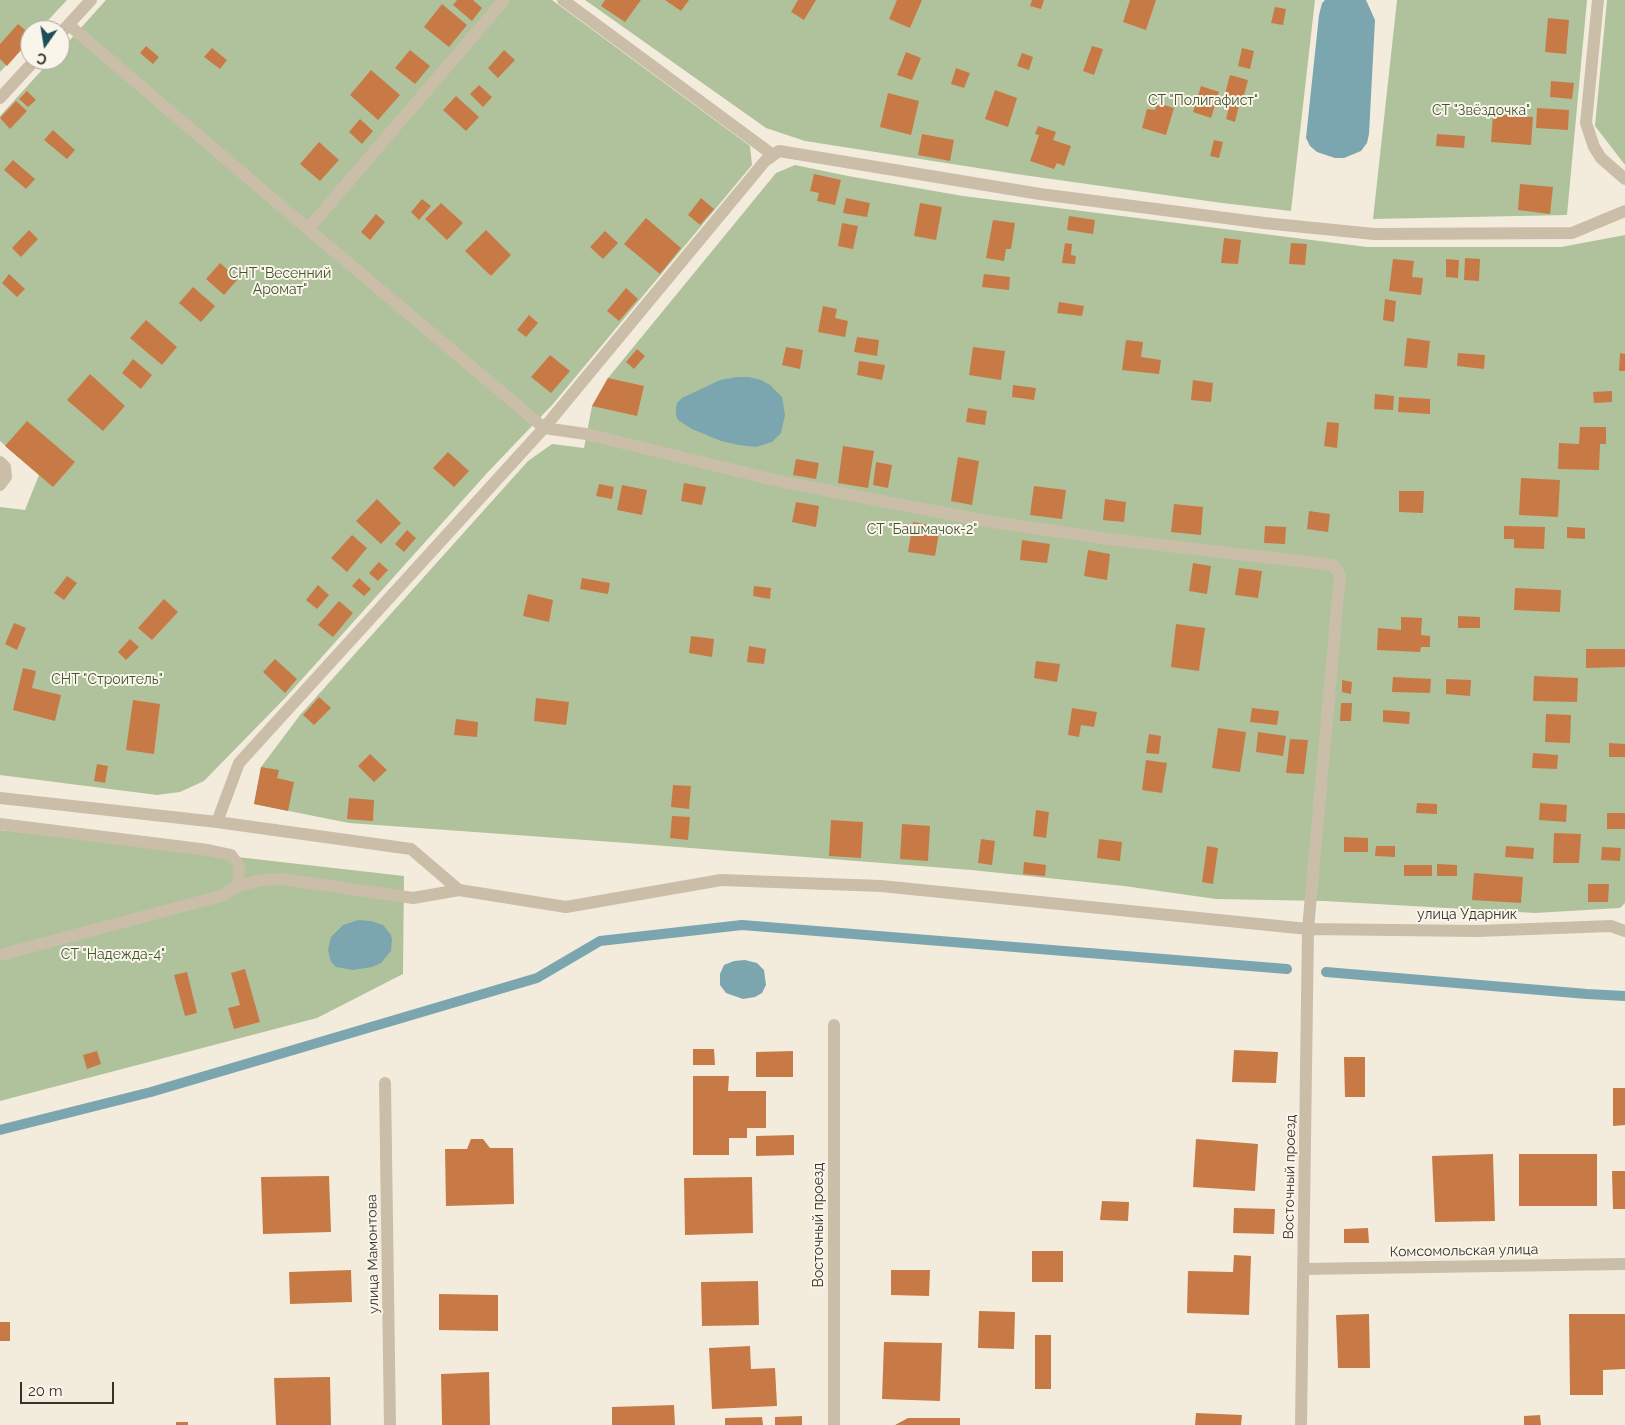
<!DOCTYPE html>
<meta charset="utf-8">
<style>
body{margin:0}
#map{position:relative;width:1625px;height:1425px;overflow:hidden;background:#f3ecdd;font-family:Raleway,sans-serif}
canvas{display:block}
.north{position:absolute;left:20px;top:20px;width:50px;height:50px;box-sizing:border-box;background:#faf5ea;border:1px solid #aca69d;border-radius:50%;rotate:193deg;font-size:14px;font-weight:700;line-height:20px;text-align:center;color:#383029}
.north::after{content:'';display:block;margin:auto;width:18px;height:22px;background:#1d4d5b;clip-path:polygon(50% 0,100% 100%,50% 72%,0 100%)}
.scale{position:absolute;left:20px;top:1382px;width:94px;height:22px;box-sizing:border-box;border:2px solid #383029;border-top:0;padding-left:6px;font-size:15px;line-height:18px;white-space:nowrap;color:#383029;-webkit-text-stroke:4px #faf5ea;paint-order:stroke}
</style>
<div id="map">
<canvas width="1625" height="1425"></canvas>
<div class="north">С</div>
<div class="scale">20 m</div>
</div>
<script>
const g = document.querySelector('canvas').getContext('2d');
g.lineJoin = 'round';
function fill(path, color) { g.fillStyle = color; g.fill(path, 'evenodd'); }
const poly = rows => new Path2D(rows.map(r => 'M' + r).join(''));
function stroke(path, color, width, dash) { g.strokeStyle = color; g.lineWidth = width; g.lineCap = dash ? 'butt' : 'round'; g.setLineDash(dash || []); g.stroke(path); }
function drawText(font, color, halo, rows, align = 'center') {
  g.font = font + ' Raleway,sans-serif'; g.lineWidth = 4; g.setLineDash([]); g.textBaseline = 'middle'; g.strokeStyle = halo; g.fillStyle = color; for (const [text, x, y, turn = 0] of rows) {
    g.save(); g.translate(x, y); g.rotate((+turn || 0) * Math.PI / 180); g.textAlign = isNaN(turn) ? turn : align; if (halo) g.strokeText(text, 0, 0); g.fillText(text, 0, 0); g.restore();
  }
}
fill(poly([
 [0,0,67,0,39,30,30,30,30,40,0,72],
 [106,0,552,0,750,146,752,165,553,404,488,472,286,697,204,781,180,792,157,795,0,775,0,507,25,510,39,475,0,441,0,116,51,60,60,60,60,51],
 [585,0,1315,0,1291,211,1222,203,1016,174,805,141,766,128],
 [1397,0,1587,0,1567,215,1373,219],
 [1607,0,1625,0,1625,165,1595,126],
 [795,165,848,176,963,196,1367,247,1561,247,1625,235,1625,903,1620,908,1535,913,1324,901,1216,899,1124,886,971,870,627,843,349,823,254,804,261,767,300,715,528,461,552,444,584,448,592,406,608,378,776,173],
 [0,830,404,876,403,974,317,1018,0,1101]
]), '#b0c29c');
fill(poly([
 [1325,0,1366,0,1375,20,1369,134,1367,143,1361,151,1344,158,1335,158,1317,152,1310,146,1306,138,1319,15,1322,3],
 [737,377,749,377,761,380,770,385,782,397,785,415,781,433,772,442,756,447,738,445,721,441,692,429,678,420,676,415,676,408,677,403,682,398,720,380],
 [358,920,371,921,383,925,391,935,392,940,391,951,381,963,372,967,353,970,336,967,331,962,328,950,331,937,343,925],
 [745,960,757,963,764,970,766,985,762,993,755,997,743,999,726,993,720,985,720,974,724,965,734,961]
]), '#7ba6b0');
stroke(poly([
 [1326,972,1587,994,1625,996],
 [0,1130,151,1092,537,978,600,941,742,925,1287,969]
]), '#7ba6b0', 10);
fill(poly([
 [457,0,473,0,482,8,472,21,453,5],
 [605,0,641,0,625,22,601,6],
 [665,0,689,0,681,11],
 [798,0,816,0,804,20,791,12],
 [897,0,922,0,910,28,889,19],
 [1032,0,1044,0,1041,9,1030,6],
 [1130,0,1156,0,1146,30,1123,22],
 [442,4,467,25,449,47,424,27],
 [1275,7,1286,9,1283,25,1271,23],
 [1548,18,1569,20,1566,54,1545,52],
 [18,24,30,34,30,40,7,66,0,59,0,44],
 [146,46,159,57,153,64,140,53],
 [1092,46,1103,49,1094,75,1083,71],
 [212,48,227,60,220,69,204,57],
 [1242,48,1254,51,1250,69,1238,66],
 [410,50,430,66,415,84,395,68],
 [504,50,515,60,498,78,488,68],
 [906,52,921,58,912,80,897,75],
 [1022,53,1033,57,1029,70,1017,66],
 [956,68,970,73,964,88,951,84],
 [371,70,400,95,378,120,350,95],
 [1230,75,1248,80,1243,99,1225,94],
 [1551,81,1574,83,1572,99,1550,97],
 [479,85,492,97,483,107,470,94],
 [1201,86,1219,92,1211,118,1193,112],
 [995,90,1017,98,1008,127,985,119],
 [27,91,36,100,28,107,19,99],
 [888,93,919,101,911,135,880,127],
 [456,96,479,117,466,131,443,110],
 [16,101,27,111,10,129,0,118],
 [1157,103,1174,108,1166,135,1142,128,1147,109,1155,110],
 [1230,103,1239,105,1235,122,1226,119],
 [1537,108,1569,110,1568,130,1536,128],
 [1493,114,1533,117,1531,145,1491,142],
 [360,119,373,131,362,144,349,132],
 [1038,126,1056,132,1053,140,1071,146,1064,166,1057,163,1054,169,1030,161,1039,135,1035,134],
 [53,130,75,150,67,159,44,140],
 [922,134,954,140,950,161,918,155],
 [1437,134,1465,136,1464,148,1436,146],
 [1214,140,1223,142,1219,158,1210,156],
 [319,142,339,160,320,181,300,164],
 [13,160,35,179,26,189,4,170],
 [814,174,841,180,835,205,817,201,819,193,810,191],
 [1520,184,1553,187,1550,214,1518,210],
 [701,198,714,209,700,225,688,215],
 [846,198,870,203,867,217,843,213],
 [422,199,431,206,419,220,411,212],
 [441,203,463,223,447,240,425,219],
 [920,203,942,207,936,240,914,236],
 [376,214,385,222,370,240,361,232],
 [1069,216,1095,220,1093,234,1067,230],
 [646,218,681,248,660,274,624,244],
 [993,220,1015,223,1011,249,1006,249,1004,261,986,258],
 [842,223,858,226,853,249,838,246],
 [29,230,38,239,21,257,12,248],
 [486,230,511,255,491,276,465,251],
 [605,231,618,243,603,259,590,247],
 [1224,238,1241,240,1238,264,1221,263],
 [1065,243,1072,244,1071,255,1076,256,1075,264,1062,263],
 [1291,243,1307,244,1305,265,1289,264],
 [1465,258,1480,259,1479,281,1464,280],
 [1393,259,1414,261,1412,277,1423,278,1421,295,1389,291],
 [1446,259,1459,260,1458,278,1446,277],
 [220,263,238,279,224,295,206,279],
 [9,274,25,289,17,297,2,283],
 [984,274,1010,277,1009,290,982,287],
 [193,287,215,306,201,322,179,303],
 [626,288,638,299,619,321,607,311],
 [1385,299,1396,301,1394,322,1383,320],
 [1059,302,1084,306,1082,316,1057,313],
 [823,306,837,309,835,318,848,321,845,337,818,332],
 [529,315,538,323,526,337,517,330],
 [146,320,177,347,162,365,130,338],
 [857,337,879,340,877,356,854,352],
 [1407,338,1430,341,1427,368,1404,366],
 [1126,340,1143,342,1141,357,1161,360,1159,374,1122,370],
 [786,347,803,350,800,369,782,365],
 [973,347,1005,351,1001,380,969,375],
 [637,349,645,356,634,369,626,362],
 [1458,353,1485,355,1484,369,1457,366],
 [1620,353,1625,354,1625,371,1619,371],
 [550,355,570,371,551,393,531,377],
 [133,359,152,375,141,389,122,373],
 [859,361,885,365,882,380,857,375],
 [90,374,125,406,103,431,67,400],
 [608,378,644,386,637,416,592,406],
 [1193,380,1213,383,1211,402,1191,400],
 [1013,385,1036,388,1034,400,1012,397],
 [1612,391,1612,402,1594,403,1593,392],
 [1375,394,1394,396,1393,410,1374,409],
 [1399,397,1430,399,1430,414,1398,412],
 [968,408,987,411,985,425,966,422],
 [27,421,75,462,53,487,5,446],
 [1327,422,1339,423,1337,448,1324,446],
 [1580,427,1606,427,1606,444,1600,444,1599,470,1558,469,1559,443,1579,444],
 [843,446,874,451,868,488,838,483],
 [448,452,469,471,454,487,433,468],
 [958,457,979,461,972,505,951,501],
 [796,459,819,463,816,479,793,475],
 [876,462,892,465,888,488,873,485],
 [1521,478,1560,480,1558,517,1519,515],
 [684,483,706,487,702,505,681,501],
 [599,484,614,487,612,499,596,496],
 [622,485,647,490,642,515,617,510],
 [1034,486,1066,490,1062,519,1030,515],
 [1399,491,1424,491,1423,513,1399,512],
 [377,499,401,523,381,544,356,521],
 [1105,499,1126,502,1124,522,1103,520],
 [796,502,819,506,816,527,792,522],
 [1174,504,1203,507,1201,535,1171,532],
 [1309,511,1330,514,1328,532,1307,529],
 [913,522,940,527,935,556,908,552],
 [1265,526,1286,527,1285,544,1264,543],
 [1504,526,1545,527,1544,549,1514,548,1514,539,1504,539],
 [1567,527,1585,528,1585,539,1567,538],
 [407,530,416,538,404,552,395,544],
 [352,535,367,548,347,572,331,558],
 [1022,540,1050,544,1047,563,1020,560],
 [1088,550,1110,554,1107,580,1084,576],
 [379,562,388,570,378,581,369,573],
 [1193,563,1211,566,1207,594,1189,591],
 [1239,568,1262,571,1258,598,1235,595],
 [67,576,77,583,64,600,54,593],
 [359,578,371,589,364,596,352,586],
 [582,578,610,583,608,594,580,589],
 [318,585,329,595,317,609,306,600],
 [754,586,771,588,770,599,753,596],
 [1515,588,1561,590,1560,612,1514,610],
 [528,594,553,600,549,622,523,616],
 [164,599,178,612,152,640,138,628],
 [339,601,353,613,333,637,318,625],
 [1458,616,1480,617,1480,628,1458,628],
 [1401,617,1422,618,1421,635,1430,636,1430,647,1421,647,1420,652,1377,650,1378,628,1401,630],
 [14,623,26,628,17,650,5,644],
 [1176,624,1205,628,1199,671,1171,667],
 [691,636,714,639,712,657,689,653],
 [130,639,139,647,126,660,118,652],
 [749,646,766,649,764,664,747,662],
 [1586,649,1625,649,1625,667,1586,668],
 [275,659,297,679,285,693,263,672],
 [1036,661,1060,664,1057,682,1034,678],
 [23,668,36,671,32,688,61,695,55,721,13,710],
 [1534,676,1578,678,1577,702,1533,701],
 [1393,677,1431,679,1430,693,1392,692],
 [1446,679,1471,680,1470,696,1446,694],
 [1342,680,1352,682,1351,694,1342,692],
 [319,697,331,708,314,725,303,715],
 [536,698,569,702,566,725,534,721],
 [133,700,160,704,154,754,126,750],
 [1341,703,1352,703,1351,721,1340,721],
 [1072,708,1097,712,1094,727,1081,725,1079,737,1068,735],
 [1252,708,1279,711,1277,725,1250,722],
 [1383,710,1410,712,1409,724,1383,722],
 [1546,714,1571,715,1570,743,1545,742],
 [456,719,478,722,477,737,454,735],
 [1218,728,1246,732,1240,772,1212,768],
 [1258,732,1286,736,1283,756,1256,752],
 [1149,734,1161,736,1159,754,1146,753],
 [1290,739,1308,740,1304,774,1286,773],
 [1609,743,1625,744,1625,757,1609,757],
 [1533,753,1558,755,1557,769,1532,768],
 [370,754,387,770,374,782,358,766],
 [1146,760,1167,763,1162,793,1142,790],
 [97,764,108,766,105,783,94,781],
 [261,767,279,770,277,778,294,782,288,811,254,804],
 [673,785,691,786,689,809,671,807],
 [349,798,374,800,373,821,347,819],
 [1417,803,1437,804,1437,814,1416,813],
 [1540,803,1567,805,1566,822,1539,820],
 [1036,810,1049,812,1046,838,1033,836],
 [1607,813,1625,813,1625,829,1607,829],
 [672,816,690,817,688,840,670,838],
 [831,820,863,822,861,858,829,856],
 [902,824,930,826,928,861,900,859],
 [1554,833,1581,834,1579,863,1553,863],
 [1344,837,1368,838,1368,852,1344,852],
 [981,839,995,841,992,865,978,863],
 [1099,839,1122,842,1120,861,1097,858],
 [1207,846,1218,848,1213,884,1202,882],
 [1376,846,1395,846,1395,857,1375,856],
 [1506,846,1534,848,1533,859,1505,857],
 [1602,847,1621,848,1620,861,1601,860],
 [1024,862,1046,865,1045,876,1023,874],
 [1437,864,1457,865,1457,876,1437,876],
 [1404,865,1432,865,1432,876,1404,876],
 [1474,873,1523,877,1521,903,1472,900],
 [1588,884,1609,884,1608,902,1588,902],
 [245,969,260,1022,234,1029,228,1008,240,1005,231,973],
 [187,972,197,1013,185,1016,174,975],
 [693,1049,714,1049,715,1065,693,1065],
 [1234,1050,1278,1052,1276,1083,1232,1082],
 [97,1051,101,1064,87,1069,83,1055],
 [793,1051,793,1077,756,1077,756,1052],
 [1344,1057,1365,1057,1365,1097,1345,1097],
 [693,1076,729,1076,728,1091,766,1091,766,1128,747,1128,747,1138,729,1138,729,1155,693,1155],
 [1613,1088,1625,1088,1625,1125,1613,1126],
 [794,1135,794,1155,756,1156,756,1136],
 [471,1139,483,1139,490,1148,513,1148,514,1204,446,1206,445,1149,467,1149],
 [1196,1139,1258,1144,1255,1191,1193,1187],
 [1493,1154,1495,1221,1435,1222,1432,1156],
 [1519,1154,1597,1154,1597,1206,1519,1206],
 [1612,1171,1625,1171,1625,1209,1613,1209],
 [329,1176,331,1232,263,1234,261,1177],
 [752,1177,753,1233,685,1235,684,1178],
 [1102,1201,1129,1202,1128,1221,1100,1220],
 [1234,1208,1275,1209,1274,1234,1233,1233],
 [1368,1228,1369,1243,1344,1243,1344,1229],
 [1032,1251,1063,1251,1063,1282,1032,1282],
 [1234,1255,1251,1256,1249,1315,1187,1313,1188,1271,1233,1272],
 [351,1270,352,1302,290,1304,289,1272],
 [891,1270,930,1270,929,1296,891,1295],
 [758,1281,759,1325,702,1326,701,1282],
 [439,1294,498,1295,498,1331,439,1330],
 [979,1311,1015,1312,1014,1349,978,1348],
 [1369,1314,1370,1368,1338,1368,1336,1315],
 [1569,1314,1625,1314,1625,1369,1603,1370,1603,1395,1570,1395],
 [0,1322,10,1322,10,1341,0,1341],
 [1035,1335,1051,1335,1051,1389,1035,1389],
 [884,1342,942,1343,940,1401,882,1399],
 [750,1346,751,1369,775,1368,777,1406,712,1409,709,1348],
 [489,1372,490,1425,442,1425,441,1374],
 [330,1377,331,1425,276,1425,274,1378],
 [674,1405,675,1425,612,1425,612,1407],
 [1196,1413,1242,1415,1241,1425,1195,1425],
 [1540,1415,1541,1425,1524,1425,1524,1416],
 [802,1416,802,1425,775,1425,775,1417],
 [762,1417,763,1425,725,1425,725,1418],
 [908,1418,960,1418,960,1425,895,1425],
 [176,1422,188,1422,188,1425,176,1425]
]), '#c87a46');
stroke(poly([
 [563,0,773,155],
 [1598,0,1586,123,1594,147,1601,158,1625,179],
 [69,25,308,229,544,428,586,434,783,482,986,521,1109,539,1333,565,1340,575,1308,929],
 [60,34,91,0],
 [0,98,35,60],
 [308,229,504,0],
 [0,462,5,467,6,477,0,485],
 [0,798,217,822,411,849,459,890],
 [217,822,239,763,544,428,765,161,779,151,1040,194,1264,223,1374,234,1572,233,1625,211],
 [0,824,208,850,231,855,239,866,238,886],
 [0,955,221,896,238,886,262,880,282,879,413,898,459,890]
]), '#cbbea8', 12);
stroke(poly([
 [459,890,566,907,721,880,881,886,1308,929,1477,931,1611,926,1625,931],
 [834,1025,834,1425],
 [385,1083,390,1425],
 [1303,1269,1625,1264],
 [1301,1425,1308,929]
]), '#cbbea8', 12);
drawText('14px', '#40572c', '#faf5ea', [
 ["СТ \"Полигафист\"",1203,101],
 ["СТ \"Звёздочка\"",1481,111],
 ["СНТ \"Весенний",280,274],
 ["Аромат\"",280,290],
 ["СТ \"Башмачок-2\"",922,530],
 ["СНТ \"Строитель\"",107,680],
 ["СТ \"Надежда-4\"",113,955]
]);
drawText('14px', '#383029', '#faf5ea', [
 ["улица Ударник",1467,915],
 ["Восточный проезд",1290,1177,-89],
 ["Восточный проезд",819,1225,-90],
 ["Комсомольская улица",1464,1251,-1],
 ["улица Мамонтова",373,1254,-91]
]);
</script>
